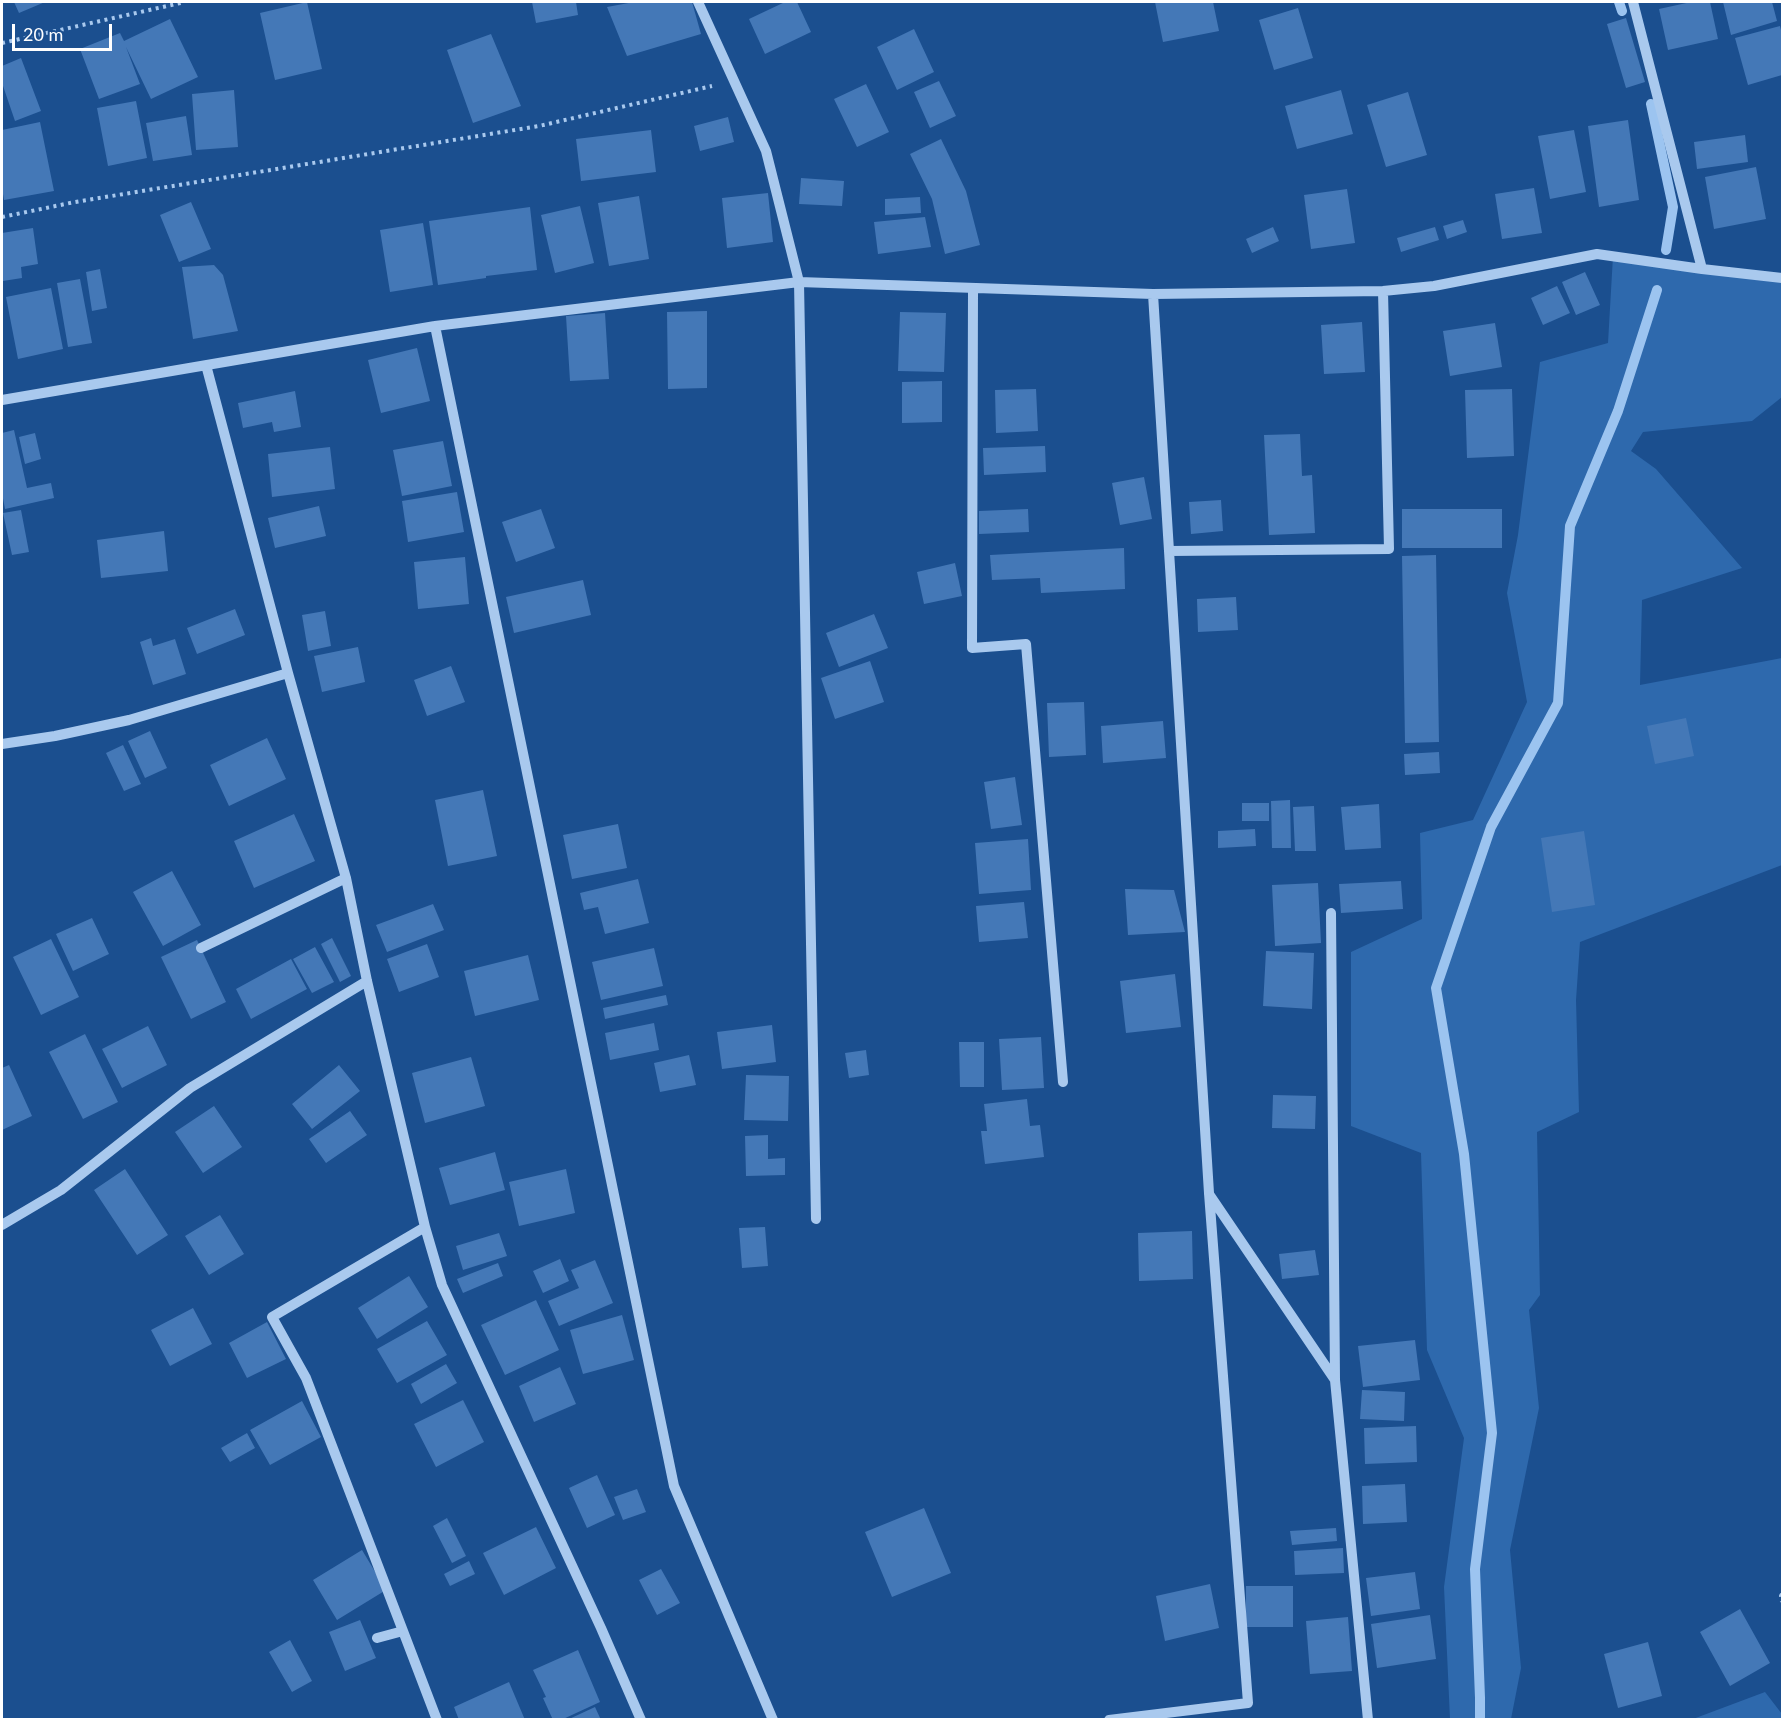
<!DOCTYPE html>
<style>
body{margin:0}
#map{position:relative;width:1784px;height:1721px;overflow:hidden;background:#1b4f8f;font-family:Lato,sans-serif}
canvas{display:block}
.frame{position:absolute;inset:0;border:3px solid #fff;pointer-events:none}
.scale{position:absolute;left:12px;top:24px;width:100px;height:27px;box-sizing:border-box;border:3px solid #fff;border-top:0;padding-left:8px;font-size:18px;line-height:21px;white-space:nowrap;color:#fff;-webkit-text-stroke:4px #1b4f8f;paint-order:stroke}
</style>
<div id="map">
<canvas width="1784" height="1721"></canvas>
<div class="frame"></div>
<div class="scale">20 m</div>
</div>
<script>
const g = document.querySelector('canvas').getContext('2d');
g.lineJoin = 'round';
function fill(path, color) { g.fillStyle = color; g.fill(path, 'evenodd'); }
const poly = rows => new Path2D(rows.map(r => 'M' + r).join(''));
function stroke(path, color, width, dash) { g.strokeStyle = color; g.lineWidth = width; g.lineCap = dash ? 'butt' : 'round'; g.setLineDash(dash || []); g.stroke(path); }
fill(poly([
 [1613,256,1782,278,1782,397,1752,421,1643,432,1631,451,1656,469,1742,568,1642,600,1640,685,1782,658,1782,865,1580,942,1576,1000,1579,1112,1537,1132,1540,1295,1529,1310,1539,1408,1510,1550,1521,1668,1511,1719,1450,1719,1444,1587,1464,1438,1427,1350,1421,1153,1351,1126,1351,952,1422,919,1420,833,1473,820,1527,702,1507,593,1518,535,1540,362,1608,343],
 [1765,1692,1782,1714,1782,1719,1693,1719]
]), '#2e69ad');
stroke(poly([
 [1619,2,1622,11],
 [1651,104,1673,207,1666,250],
 [1480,1720,1480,1698,1475,1569,1492,1433,1464,1154,1436,988,1491,827,1558,703,1570,526,1618,411,1657,290]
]), '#9cc4f0', 10);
fill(poly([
 [14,2,45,2,19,13],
 [307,2,322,69,275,80,260,13],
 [532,2,576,2,578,15,536,23],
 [634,2,692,2,701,34,627,56,607,7],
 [785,2,797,2,811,32,765,54,749,19],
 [1155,2,1213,2,1219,31,1163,42],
 [1691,2,1710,2,1718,39,1668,50,1659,9],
 [1723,2,1772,2,1777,21,1731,35],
 [1298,8,1313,58,1274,70,1259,20],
 [1626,18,1645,82,1626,88,1607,24],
 [170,19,198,77,151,99,126,47,140,84,99,99,80,49,120,33,124,41],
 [1780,26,1782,34,1782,75,1748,85,1735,38],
 [914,29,934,72,897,90,877,47],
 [491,34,521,106,473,123,447,50],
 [21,58,41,111,15,121,2,83,2,66],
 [939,81,956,116,930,128,914,92],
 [866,84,889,132,857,147,834,99],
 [234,90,238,147,196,150,192,94],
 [1341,90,1353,134,1297,149,1285,106],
 [1408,92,1427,155,1386,167,1367,105],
 [136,101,147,158,108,166,97,108],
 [186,116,192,155,153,161,146,123],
 [728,117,734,142,700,151,694,126],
 [1628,120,1639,200,1599,207,1588,126],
 [40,122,54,191,4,200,2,188,2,130],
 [651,130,656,172,581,181,576,139],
 [1574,130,1586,192,1550,199,1538,136],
 [1745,135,1748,162,1697,169,1694,142],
 [941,139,966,191,980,245,945,254,932,199,910,154],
 [1756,167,1766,219,1714,229,1705,177],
 [801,178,844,181,842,206,799,204],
 [1534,188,1542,233,1502,239,1495,194],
 [1347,189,1355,243,1311,249,1304,195],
 [768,193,773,242,727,248,722,198],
 [639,196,649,259,609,266,598,203],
 [920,197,921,213,885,215,885,199],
 [191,202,211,249,179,262,160,215],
 [580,206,594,263,555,273,541,215],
 [530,207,537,270,486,276,486,278,438,285,429,221],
 [925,217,931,247,878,254,874,222],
 [1463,220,1467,232,1447,239,1443,226],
 [423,223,433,285,390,292,380,230],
 [1273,227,1279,241,1252,253,1246,239],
 [1435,227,1439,240,1401,252,1397,238],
 [33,228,38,264,21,267,22,278,3,281,2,269,2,233],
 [214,265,223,275,238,331,193,339,182,267],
 [100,269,107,308,92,311,86,272],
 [1585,272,1600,305,1576,315,1562,282],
 [80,279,92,343,68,347,57,283],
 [1557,286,1570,313,1543,325,1531,298],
 [51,288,63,349,18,359,6,297],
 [707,311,707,388,668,389,667,312],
 [900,312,946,313,944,372,898,371],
 [605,313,609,379,570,381,566,316],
 [1362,322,1365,372,1324,374,1321,325],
 [1495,323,1502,367,1450,376,1443,331],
 [417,348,430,401,381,413,368,360],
 [942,381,942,422,902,423,902,382],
 [1036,389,1038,431,996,433,995,390],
 [1512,389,1514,456,1467,458,1465,390],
 [295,391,301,427,274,432,272,422,243,428,238,403],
 [14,430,27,488,51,483,54,498,5,509,2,493,2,433],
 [35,433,41,459,25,464,19,437],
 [1300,434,1302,476,1312,475,1315,533,1269,535,1264,435],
 [443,441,452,486,402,496,393,450],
 [1045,446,1046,472,984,475,983,448],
 [330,447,335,489,272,497,268,454],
 [1144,477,1152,519,1120,525,1112,483],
 [457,492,464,532,408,542,402,501],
 [1221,500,1223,531,1191,534,1189,502],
 [319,506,326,536,275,548,268,518],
 [541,509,555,548,516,562,502,522],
 [1028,509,1029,532,979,534,979,511],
 [1402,509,1502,509,1502,548,1402,548],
 [21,510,29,552,12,555,3,513],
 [164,531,168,571,101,578,97,540],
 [1124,548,1125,589,1041,593,1040,578,992,580,990,555],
 [1436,555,1439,742,1405,743,1402,556],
 [465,557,469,604,418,609,414,562],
 [955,563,962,596,924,604,917,572],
 [583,580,591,615,514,633,506,597],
 [1236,597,1238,630,1198,632,1197,599],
 [235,609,245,635,197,654,187,628],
 [325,611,331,646,308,651,302,615],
 [874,614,888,648,839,667,826,633],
 [151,638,153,646,175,639,186,674,153,685,140,642],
 [358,647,365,682,322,692,314,656],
 [870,661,884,702,835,719,821,678],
 [451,666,465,702,427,716,414,680],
 [1084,702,1086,755,1049,757,1047,703],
 [1686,718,1694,756,1655,764,1647,726],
 [1163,721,1166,758,1103,763,1101,726],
 [150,731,167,768,145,778,128,741],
 [267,738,286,779,229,806,210,765],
 [123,745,141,784,124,791,106,753],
 [1439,752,1440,773,1405,775,1404,754],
 [1015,777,1022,825,991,829,984,782],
 [483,790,497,856,448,866,435,800],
 [1290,800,1291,848,1272,848,1271,801],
 [1242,803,1269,803,1269,821,1242,821],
 [1379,804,1381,848,1345,850,1341,807],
 [1314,806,1316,851,1295,851,1293,807],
 [294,814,315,861,254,888,234,841],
 [618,824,627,868,572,879,563,835],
 [1255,829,1256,846,1218,848,1218,831],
 [1584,831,1595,905,1552,912,1541,838],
 [1028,839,1031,890,979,894,975,843],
 [172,871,201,925,163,946,133,892],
 [638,879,649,923,605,934,598,907,584,910,580,893],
 [1401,881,1403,909,1341,913,1339,884],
 [1318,883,1321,943,1275,946,1272,885],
 [1125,889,1174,890,1185,932,1128,935],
 [1024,902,1028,938,979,942,976,906],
 [433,904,444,930,387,952,376,925],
 [92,918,109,954,73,971,56,934],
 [332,938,351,976,340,982,321,944],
 [51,939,79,997,41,1015,13,957],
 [197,940,226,1002,191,1019,161,957],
 [427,944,439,977,399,992,387,959],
 [315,947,334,982,312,993,293,959],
 [654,948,663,986,601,1000,592,962],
 [1266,951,1314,953,1312,1009,1263,1006],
 [528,955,539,1000,475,1016,464,971],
 [291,959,307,989,251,1019,236,989],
 [1175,974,1181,1027,1126,1033,1120,981],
 [666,995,668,1005,605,1019,603,1008],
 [654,1023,659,1050,610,1060,605,1033],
 [772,1025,776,1062,722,1069,717,1032],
 [148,1026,167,1065,122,1088,102,1049],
 [85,1034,118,1102,83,1119,49,1052],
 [1041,1037,1044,1088,1002,1090,999,1039],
 [959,1042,984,1042,984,1087,960,1087],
 [866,1050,869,1075,849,1078,845,1053],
 [689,1055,696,1085,660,1092,654,1063],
 [471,1057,485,1106,425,1123,412,1073],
 [9,1065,32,1116,2,1130,2,1068],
 [339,1065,360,1091,312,1129,292,1104],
 [746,1075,789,1076,788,1121,744,1120],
 [1273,1095,1316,1096,1315,1129,1272,1128],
 [1027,1099,1030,1126,1040,1125,1044,1157,985,1164,981,1131,987,1131,984,1104],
 [214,1106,242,1147,203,1173,175,1132],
 [350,1111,367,1135,326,1163,309,1139],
 [768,1135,768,1159,785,1158,785,1175,746,1176,745,1136],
 [495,1152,505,1190,450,1205,439,1168],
 [125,1169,168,1235,137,1255,94,1190],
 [566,1169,575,1213,519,1226,509,1182],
 [220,1215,244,1254,209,1275,185,1236],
 [765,1227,768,1266,742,1268,739,1228],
 [1192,1231,1193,1279,1139,1281,1138,1233],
 [499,1233,507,1256,463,1270,456,1246],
 [1315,1250,1319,1275,1282,1279,1279,1254],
 [560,1259,569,1281,543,1293,533,1271],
 [595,1260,613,1303,559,1326,548,1301,579,1288,571,1270],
 [498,1263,503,1276,463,1293,457,1279],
 [409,1276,428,1307,377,1339,358,1308],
 [536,1300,559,1350,505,1375,481,1325],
 [193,1308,212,1344,170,1366,151,1330],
 [622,1315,634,1360,583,1374,570,1330],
 [427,1321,447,1355,397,1383,377,1349],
 [267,1322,286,1359,247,1378,229,1343],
 [1415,1340,1420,1380,1363,1387,1358,1346],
 [446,1364,457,1383,421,1404,411,1384],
 [560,1367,576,1404,534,1422,519,1386],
 [1362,1390,1405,1392,1404,1421,1360,1419],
 [463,1400,484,1442,436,1467,414,1424],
 [302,1401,321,1437,270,1465,250,1430],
 [1416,1426,1417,1462,1365,1464,1364,1428],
 [247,1433,255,1448,230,1462,221,1448],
 [597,1475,615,1515,587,1528,569,1488],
 [1405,1484,1407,1522,1363,1524,1362,1486],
 [637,1489,646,1512,623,1520,614,1497],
 [924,1508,951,1573,892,1597,865,1532],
 [447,1518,466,1556,452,1563,433,1526],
 [536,1527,556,1568,504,1595,483,1553],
 [1336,1528,1337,1541,1292,1545,1290,1531],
 [1343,1548,1344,1573,1295,1575,1294,1551],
 [362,1550,386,1590,337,1620,313,1580],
 [469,1561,475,1574,450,1586,444,1574],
 [661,1569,680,1603,657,1615,639,1580],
 [1415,1572,1420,1609,1371,1616,1366,1578],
 [1210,1584,1219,1628,1165,1641,1156,1596],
 [1246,1586,1293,1586,1293,1627,1246,1627],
 [1740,1609,1770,1663,1730,1686,1700,1632],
 [1430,1615,1436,1659,1377,1668,1371,1624],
 [1348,1617,1352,1671,1310,1674,1306,1621],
 [360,1620,376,1658,345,1671,329,1632],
 [290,1640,312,1681,292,1692,269,1652],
 [1648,1642,1662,1696,1618,1708,1604,1654],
 [578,1650,600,1702,561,1720,553,1720,543,1698,546,1697,533,1670],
 [509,1682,525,1720,459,1720,454,1707],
 [595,1707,601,1720,567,1720]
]), '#4478b7');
stroke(poly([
 [2,43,185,2],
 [2,217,75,202,539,126,712,86],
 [1782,1594,1781,1596,1782,1602]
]), '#a9c9ee', 4, [3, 4.5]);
stroke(poly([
 [698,2,766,151,799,282,816,1219],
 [1633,2,1702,269],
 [973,289,972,648,1026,644,1063,1082],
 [435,326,674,1486,773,1720],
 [206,365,288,673,346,878,367,981,425,1227,442,1285,601,1628,641,1720],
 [2,400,435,326,799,282,1153,294,1383,291,1434,286,1597,254,1702,269,1782,278],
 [1169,551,1389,549,1383,291],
 [2,744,55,736,129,720,288,673],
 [1331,913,1335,1380],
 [201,948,346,878],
 [1209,1194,1335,1380,1368,1720],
 [2,1225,61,1190,190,1088,367,981],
 [403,1631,437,1720],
 [377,1638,403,1631,306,1378,272,1317,425,1227],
 [1109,1720,1248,1703,1209,1193,1153,294]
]), '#a9c9ee', 10);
</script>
